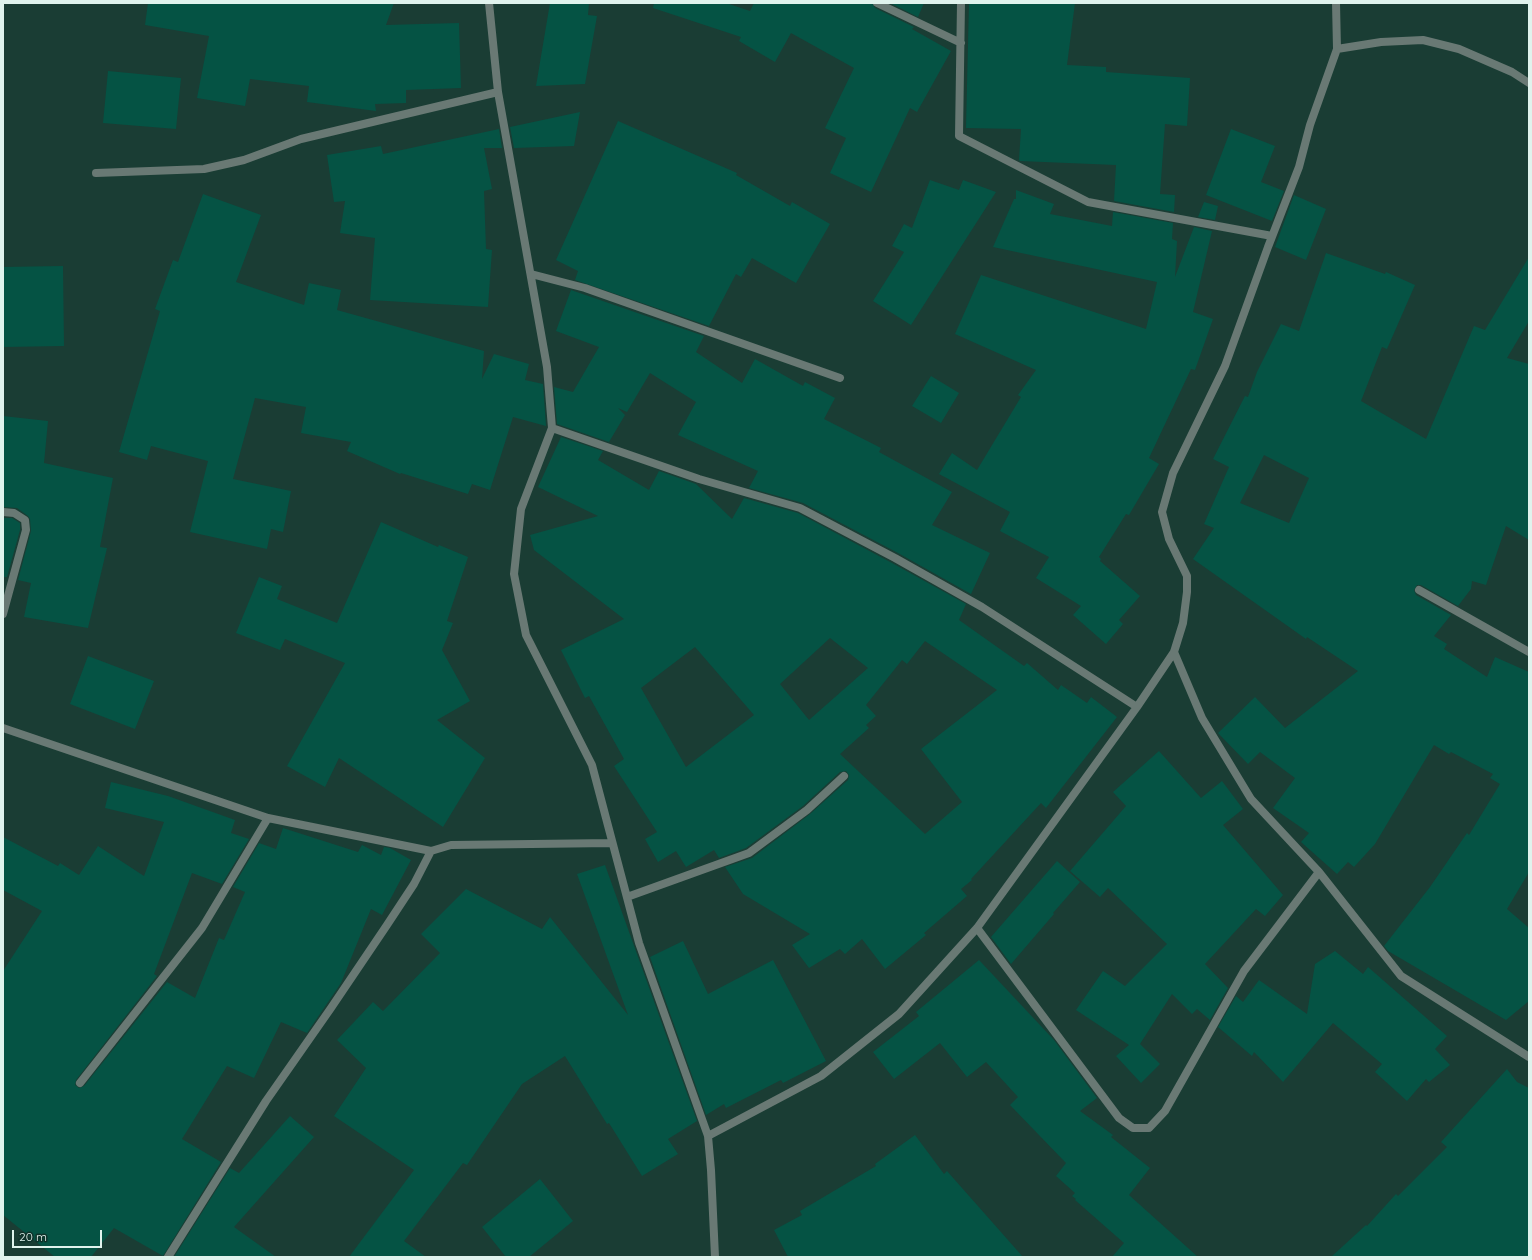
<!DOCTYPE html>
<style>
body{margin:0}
#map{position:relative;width:1532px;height:1260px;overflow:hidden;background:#1a3d34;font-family:Quicksand,sans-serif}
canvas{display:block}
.frame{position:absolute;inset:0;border:4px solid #e0f3ed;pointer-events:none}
.scale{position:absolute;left:12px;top:1230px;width:90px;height:18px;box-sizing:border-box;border:2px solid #e0f3ed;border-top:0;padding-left:5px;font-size:12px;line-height:14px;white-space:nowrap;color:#e0f3ed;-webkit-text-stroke:3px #0f322a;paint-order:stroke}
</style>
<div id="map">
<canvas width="1532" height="1260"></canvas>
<div class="frame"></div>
<div class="scale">20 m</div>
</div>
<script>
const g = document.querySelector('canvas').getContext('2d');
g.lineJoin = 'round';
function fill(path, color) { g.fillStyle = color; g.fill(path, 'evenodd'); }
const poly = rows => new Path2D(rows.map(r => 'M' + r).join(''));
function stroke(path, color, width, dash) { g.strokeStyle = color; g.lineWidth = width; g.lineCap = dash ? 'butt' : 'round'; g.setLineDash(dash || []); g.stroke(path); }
fill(poly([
 [148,3,394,3,386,25,459,23,461,88,406,90,406,103,375,104,376,111,307,102,309,86,250,79,245,106,197,98,209,36,145,25],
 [550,3,589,3,588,15,597,16,585,84,536,86],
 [654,3,726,3,750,11,754,3,872,3,875,8,914,27,912,29,951,51,917,112,910,108,871,192,830,173,846,138,825,128,854,68,791,33,775,62,739,41,741,37,653,8],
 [890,3,924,3,918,17],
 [969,3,1075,3,1067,65,1106,67,1106,72,1190,78,1187,126,1165,124,1160,194,1175,195,1174,212,1114,201,1116,165,1020,161,1019,160,1021,129,966,128],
 [108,71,181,78,176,129,103,123],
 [580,112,574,146,514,148,510,127],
 [618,121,737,173,736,175,790,206,792,202,830,224,796,283,752,258,741,277,736,274,709,326,575,280,578,271,556,260],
 [499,129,502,148,484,148,492,189,484,191,486,249,492,250,488,307,370,300,375,238,340,233,345,201,334,202,327,155,381,146,383,154],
 [1231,129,1275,146,1261,182,1284,191,1272,221,1206,195],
 [930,180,959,190,963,180,996,192,911,325,873,301,904,252,892,246,904,224,912,228],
 [1016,190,1054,204,1050,214,1112,226,1113,212,1173,223,1172,239,1177,241,1175,277,1194,227,1212,231,1193,312,1213,319,1195,370,1191,369,1149,458,1159,464,1129,515,1126,514,1099,557,1101,559,1100,561,1140,596,1119,620,1123,624,1106,644,1073,615,1081,606,1036,578,1049,557,1000,531,1010,512,939,474,952,453,977,470,1021,397,1018,395,1036,370,955,334,981,275,1146,329,1157,282,993,247,1014,199,1016,199],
 [203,194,261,215,236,282,304,305,309,283,341,290,337,310,484,351,482,379,494,354,529,364,525,380,543,384,546,426,513,417,490,490,472,484,468,494,401,473,400,474,347,451,351,442,301,433,306,407,255,398,233,479,291,491,283,532,271,529,267,549,190,532,208,461,151,446,147,460,119,452,160,311,155,309,173,260,178,262],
 [1294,195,1326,209,1306,260,1275,247],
 [1204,202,1218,206,1215,220,1198,217],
 [1326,253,1385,274,1386,272,1415,285,1387,349,1382,347,1361,401,1426,439,1474,326,1485,330,1529,257,1529,321,1507,358,1529,364,1529,540,1506,526,1486,585,1472,581,1471,589,1458,606,1421,585,1417,585,1414,590,1416,595,1451,615,1434,636,1447,644,1444,649,1487,677,1495,657,1529,672,1529,872,1507,909,1529,928,1529,1001,1506,1020,1388,951,1384,946,1430,887,1467,833,1469,835,1500,784,1490,778,1493,774,1451,752,1449,754,1434,745,1375,844,1354,867,1348,862,1337,874,1301,842,1309,833,1273,808,1295,778,1260,752,1248,764,1218,733,1255,697,1285,728,1358,671,1307,637,1306,639,1193,559,1214,528,1204,524,1229,467,1213,459,1245,396,1248,397,1257,372,1281,324,1299,331],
 [1264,455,1309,478,1289,523,1240,503],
 [63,266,64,346,3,347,3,267],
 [571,290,704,336,696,352,742,383,755,359,803,386,805,382,835,398,824,419,881,448,879,452,952,492,932,525,990,553,971,594,898,553,803,503,749,488,758,471,678,435,696,402,650,373,627,412,618,408,625,415,609,442,557,424,554,387,573,392,599,347,556,331],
 [931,376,959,393,941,423,912,406],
 [3,416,48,421,44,463,113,478,100,547,107,548,88,628,24,617,31,583,18,580,31,531,30,519,28,516,17,508,3,507],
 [561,437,603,451,598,460,649,490,659,471,696,484,732,519,744,498,798,513,892,563,966,604,959,620,1024,666,1027,663,1058,690,1061,685,1087,703,1091,697,1117,717,1046,808,1041,803,971,879,972,880,961,889,967,896,924,933,926,935,885,969,862,939,845,954,840,949,809,968,792,945,810,934,743,894,725,867,752,858,810,814,848,780,849,775,846,771,840,772,803,806,746,848,719,858,714,850,686,867,676,851,658,862,645,839,657,832,614,766,624,759,589,696,585,698,561,650,624,619,534,550,530,535,598,516,538,487],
 [830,638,868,668,809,720,780,684],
 [925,641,997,690,921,749,962,802,925,834,840,754,869,728,866,725,876,716,866,705,902,660,907,664],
 [695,647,754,715,686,767,641,688],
 [3,518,12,518,20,523,20,530,7,577,3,577],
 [381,522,438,547,439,545,468,557,447,621,453,623,442,650,470,701,437,720,485,758,443,827,339,758,325,787,287,766,345,663,285,639,280,650,236,633,259,577,282,586,277,599,337,623],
 [88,656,154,681,135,729,70,704],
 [1159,751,1201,798,1222,781,1243,809,1223,825,1283,895,1265,916,1256,909,1205,964,1228,988,1210,1020,1197,1009,1192,1014,1172,994,1140,1044,1160,1064,1141,1083,1116,1056,1129,1045,1076,1010,1103,971,1125,986,1167,944,1108,888,1100,897,1070,871,1126,806,1113,792],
 [111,782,168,796,235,820,231,833,249,839,222,884,192,873,154,974,157,976,76,1080,75,1085,79,1088,84,1086,167,982,195,998,219,938,224,940,245,892,233,887,259,843,276,849,283,828,358,852,362,845,381,855,384,847,390,848,411,860,382,915,371,909,341,983,307,1033,281,1022,254,1078,227,1066,182,1139,221,1162,163,1256,114,1228,91,1257,55,1257,3,1215,3,971,42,911,3,890,3,837,58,866,60,863,79,875,98,846,144,876,164,822,105,808],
 [1057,861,1080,882,1053,913,1054,914,1011,964,991,937],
 [605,865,697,1121,668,1139,678,1154,642,1176,609,1123,607,1124,565,1056,522,1084,467,1165,463,1163,404,1241,426,1257,349,1257,414,1170,334,1116,366,1068,337,1040,373,1002,383,1011,440,953,421,934,466,889,542,929,550,917,628,1015,577,874],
 [683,941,708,994,773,960,826,1061,783,1083,781,1080,726,1108,724,1104,706,1115,650,957],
 [1335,951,1363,974,1368,967,1447,1036,1435,1049,1450,1065,1429,1082,1426,1079,1407,1101,1375,1072,1382,1064,1333,1023,1283,1082,1254,1052,1252,1056,1218,1027,1236,996,1243,1002,1259,980,1307,1014,1315,964],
 [979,960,1054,1040,1097,1098,1080,1111,1113,1135,1111,1137,1150,1168,1129,1195,1198,1257,1112,1257,1124,1243,1075,1200,1076,1199,1072,1196,1075,1193,1056,1176,1066,1163,1010,1105,1018,1097,986,1062,967,1077,940,1043,894,1079,873,1052,919,1016,916,1012],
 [1507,1069,1517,1082,1529,1088,1529,1257,1331,1257,1366,1225,1367,1226,1396,1194,1398,1196,1447,1147,1441,1142],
 [290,1116,314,1137,234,1227,276,1257,174,1257,230,1168,239,1173],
 [915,1135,944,1174,947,1171,1023,1257,788,1257,774,1230,802,1215,800,1211,876,1166,875,1164],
 [540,1179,573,1221,529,1257,506,1257,482,1227]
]), '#055344');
stroke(poly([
 [489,3,498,92,547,367,552,428,521,509,514,574,526,635,592,765,639,943,708,1136,711,1170,715,1257],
 [877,3,961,43],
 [961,3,959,136,1088,202,1272,236],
 [1337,49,1381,42,1423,40,1459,49,1512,72,1529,83],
 [96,173,204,169,244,160,301,139,498,92],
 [531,274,585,288,840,378],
 [552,428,699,479,800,508,895,558,982,607,1137,707],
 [3,512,14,513,25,520,26,530,3,614],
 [1419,590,1529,652],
 [1174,652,1202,718,1251,799,1319,872,1401,976,1529,1057],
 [3,728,268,818],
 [627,897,749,853,807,810,844,776],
 [977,928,1119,1118,1133,1128,1149,1128,1165,1111,1244,971,1319,872],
 [80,1083,202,928,268,818,431,851],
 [708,1136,821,1076,899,1014,977,928,1137,707,1174,652,1183,623,1187,592,1187,576,1169,539,1162,512,1173,473,1225,366,1268,247,1299,167,1310,125,1337,49,1336,3],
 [168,1257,266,1101,331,1008,387,925,414,884,431,851,451,845,612,843]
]), '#697974', 8);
</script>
